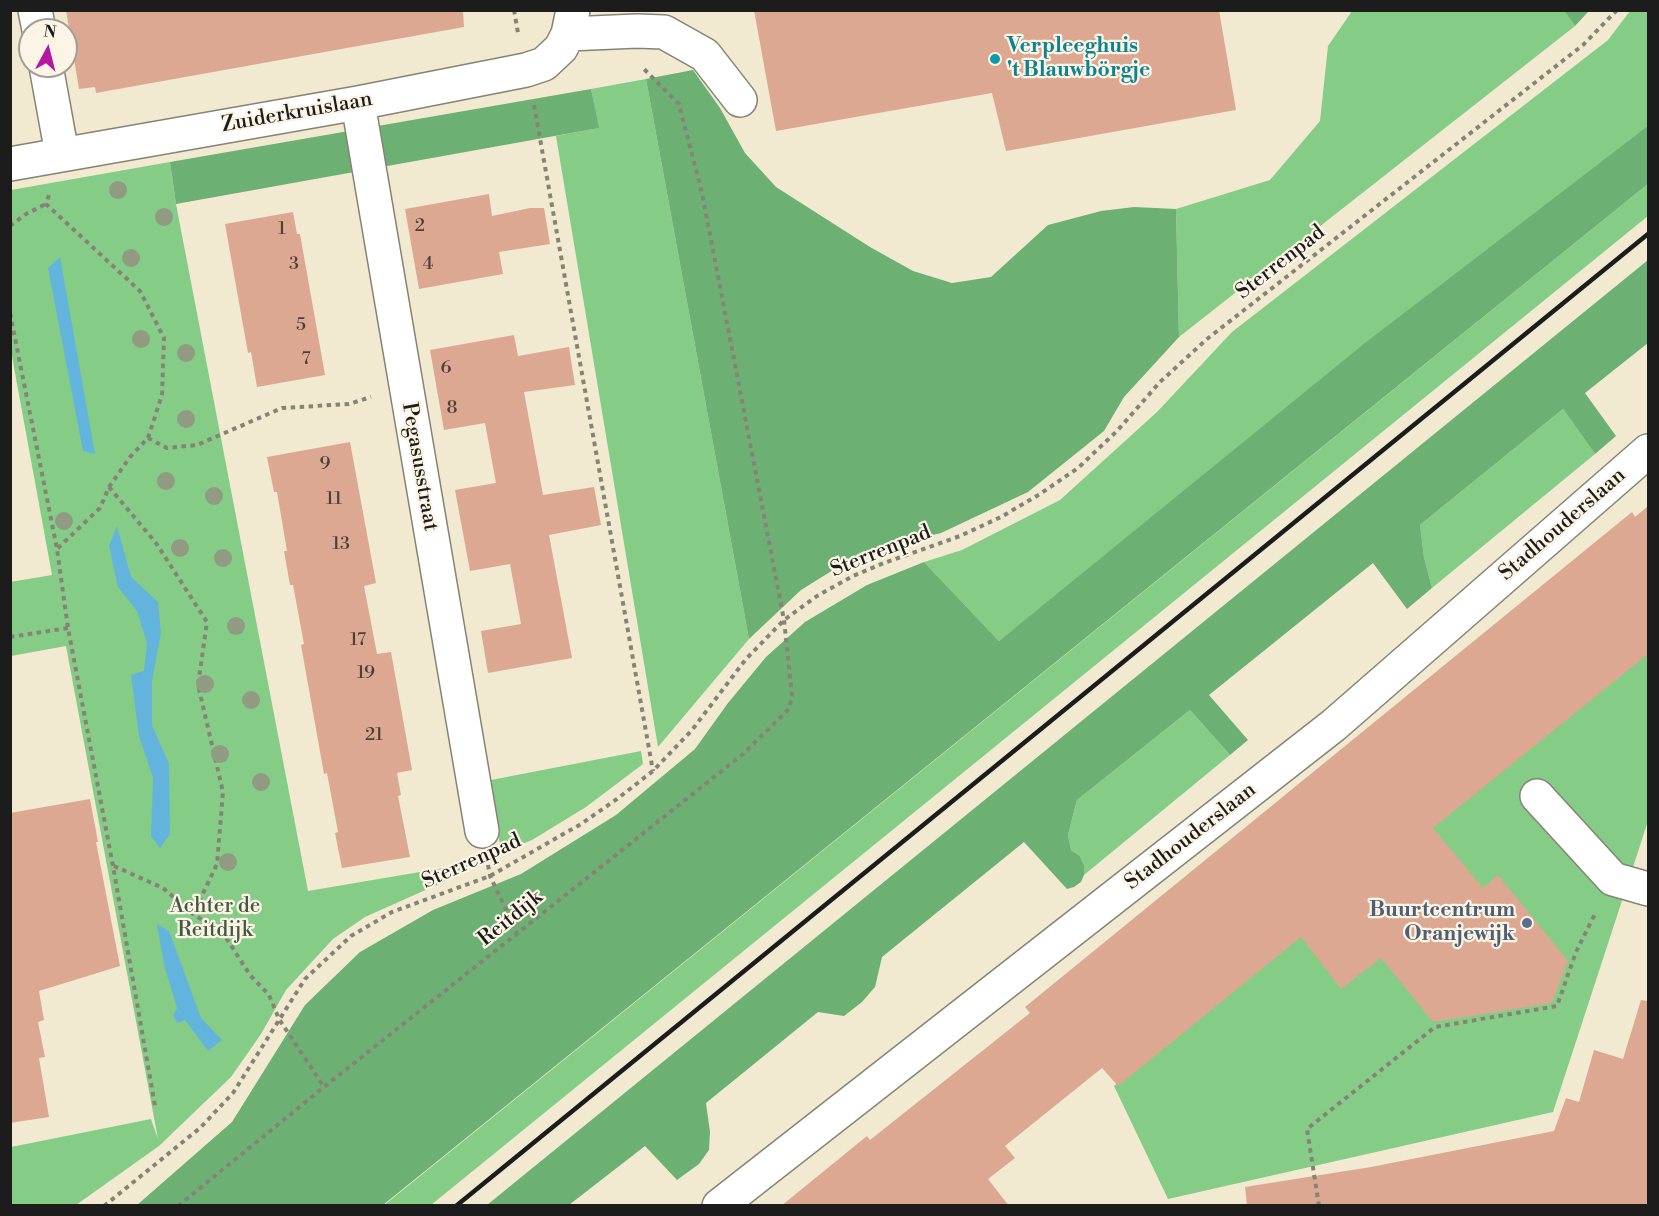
<!DOCTYPE html>
<meta charset="utf-8">
<style>
body{margin:0}
#map{position:relative;width:1659px;height:1216px;overflow:hidden;background:#f1ead0;font-family:"Libre Bodoni",serif}
canvas{display:block}
.frame{position:absolute;inset:0;border:12px solid #1c1c1c;pointer-events:none}
.north{position:absolute;left:18px;top:18px;width:60px;height:60px;box-sizing:border-box;background:#fcf5e5;border:2px solid #a29e95;border-radius:50%;rotate:7deg;font-size:16px;font-weight:700;line-height:24px;text-align:center;color:#1c1c1c}
.north::after{content:'';display:block;margin:auto;width:21px;height:27px;background:#b5179e;clip-path:polygon(50% 0,100% 100%,50% 72%,0 100%)}
</style>
<div id="map">
<canvas width="1659" height="1216"></canvas>
<div class="frame"></div>
<div class="north">N</div>
</div>
<script>
const g = document.querySelector('canvas').getContext('2d');
g.lineJoin = 'round';
function fill(path, color) { g.fillStyle = color; g.fill(path, 'evenodd'); }
const poly = rows => new Path2D(rows.map(r => 'M' + r).join(''));
function stroke(path, color, width, dash) { g.strokeStyle = color; g.lineWidth = width; g.lineCap = dash ? 'butt' : 'round'; g.setLineDash(dash || []); g.stroke(path); }
function drawText(font, color, halo, rows, align = 'center') {
  g.font = font + ' "Libre Bodoni",serif'; g.lineWidth = 4.5; g.setLineDash([]); g.textBaseline = 'middle'; g.strokeStyle = halo; g.fillStyle = color; for (const [text, x, y, turn = 0] of rows) {
    g.save(); g.translate(x, y); g.rotate((+turn || 0) * Math.PI / 180); g.textAlign = isNaN(turn) ? turn : align; if (halo) g.strokeText(text, 0, 0); g.fillText(text, 0, 0); g.restore();
  }
}
fill(poly([
 [1352,11,1564,11,1575,26,1179,337,1176,209,1270,180,1320,121,1328,46],
 [1630,11,1648,11,1648,129,999,641,924,562,962,550,1060,500,1157,412,1232,332,1608,40],
 [646,79,749,639,658,747,556,136,598,128,591,89],
 [170,162,176,204,308,891,467,864,468,871,365,917,333,939,286,990,261,1034,231,1077,159,1146,76,1205,11,1205,11,1147,151,1119,158,1139,66,646,11,656,10,582,52,575,11,351,11,190],
 [1648,184,1648,216,431,1205,383,1206],
 [1563,409,1595,454,1432,588,1424,557,1420,525],
 [1648,652,1648,821,1553,1112,1168,1199,1114,1086],
 [1190,710,1230,755,1084,875,1084,865,1080,856,1071,850,1068,835,1077,800],
 [641,751,643,764,586,807,532,840,501,853,491,780]
]), '#85cc87');
fill(poly([
 [1564,11,1589,11,1575,26],
 [693,70,720,108,745,153,776,187,870,247,913,271,952,283,991,277,1048,225,1101,211,1134,207,1176,209,1179,337,1124,397,1104,431,1028,492,941,533,862,552,801,590,749,639,646,79],
 [591,89,599,128,176,204,170,162],
 [1648,126,1648,184,383,1205,137,1205,232,1122,305,1005,360,952,433,910,521,874,616,815,695,749,728,703,766,657,805,622,867,585,924,562,999,641,1365,343],
 [1648,260,1648,343,1585,393,1616,436,1595,454,1563,409,1420,525,1424,557,1432,588,1407,609,1373,563,1209,695,1248,740,1230,755,1190,710,1077,800,1068,835,1071,850,1080,856,1084,865,1084,875,1081,882,1074,887,1067,889,1024,842,882,957,875,987,862,1002,844,1016,818,1012,706,1103,710,1132,709,1150,699,1164,677,1180,645,1146,569,1205,487,1205]
]), '#6cb074');
fill(poly([
 [60,257,95,454,83,451,48,268],
 [117,526,131,577,158,602,161,633,152,681,152,725,169,764,170,834,160,848,151,836,153,778,139,736,131,675,144,671,147,643,137,611,118,587,109,546],
 [157,924,169,931,201,1018,222,1040,208,1051,185,1020,177,1023,173,1015,177,1008,164,965]
]), '#62b4dd');
fill(poly([
 [66,10,463,10,464,27,96,93,95,87,79,89],
 [754,10,1219,10,1236,110,1006,151,992,93,776,131],
 [489,194,492,216,530,208,544,208,550,244,499,252,503,274,419,289,405,209],
 [293,212,297,234,300,234,325,375,257,387,251,352,248,353,225,224],
 [514,335,518,356,569,347,575,385,524,392,543,495,594,487,601,525,549,535,572,658,488,673,481,631,521,624,510,564,470,571,455,490,496,483,485,423,444,430,430,350],
 [350,442,376,583,364,586,377,654,391,652,412,770,397,773,401,795,398,796,410,857,342,868,335,833,338,832,327,773,324,774,301,645,304,644,293,585,290,585,284,551,287,551,277,492,274,492,267,457],
 [1648,506,1648,654,1433,828,1483,888,1498,875,1568,961,1552,1003,1433,1022,1381,958,1341,989,1301,937,1118,1086,1102,1068,1005,1146,1015,1158,988,1179,1009,1206,781,1206,867,1136,870,1140,1030,1013,1025,1007,1632,512,1635,517],
 [90,799,98,842,96,842,120,966,39,991,44,1020,38,1022,45,1057,39,1058,49,1117,10,1123,10,813],
 [1641,1000,1648,1001,1648,1206,1247,1206,1245,1187,1371,1167,1554,1131,1566,1098,1579,1102,1594,1050,1623,1059]
]), '#dca892');
const minor = poly([
 [35,10,39,30],
 [568,34,637,31,664,32,705,55,740,100],
 [46,66,62,154],
 [358,103,482,831],
 [10,164,358,103,526,70,544,64,561,48,568,34,573,10],
 [1537,796,1613,879,1648,889],
 [719,1206,1334,725,1648,451]
]);
stroke(minor, '#868376', 36);
stroke(poly([
 [514,10,518,33],
 [534,105,653,771],
 [49,195,46,204,140,291,164,338,162,395,148,438,130,457,109,487,100,508,57,549],
 [10,226,26,214,46,204],
 [10,313,57,549,68,628,113,866,155,1106],
 [148,438,167,448,197,445,282,408,349,404,371,397],
 [109,487,156,543,207,622,198,685,223,792,217,864,193,914],
 [10,637,68,628],
 [488,865,490,876,517,933],
 [114,866,163,888,193,914,223,933,250,975,269,995,279,1019,324,1087],
 [104,1206,200,1128,233,1093,305,979,351,936,392,912,490,876,581,824,617,799,653,771,692,730,746,659,784,620,817,596,853,576,884,563,960,536,1001,517,1040,494,1078,468,1117,431,1160,382,1207,339,1583,45,1617,10],
 [178,1206,324,1087,743,754,789,709,792,696,784,620,702,193,679,104,644,69],
 [1319,1206,1307,1129,1435,1027,1557,1006,1576,952,1596,912]
]), '#868376', 4, [4.5, 4.5]);
stroke(minor, '#fff', 33);
stroke(poly([
 [456,1206,1648,234]
]), '#1c1c1c', 4.5);
g.fillStyle = '#909b81';
for (const [x, y] of [
 [118,190],
 [164,217],
 [131,258],
 [141,339],
 [186,353],
 [186,419],
 [166,481],
 [214,496],
 [64,521],
 [180,548],
 [223,558],
 [236,626],
 [205,684],
 [251,700],
 [220,754],
 [261,782],
 [228,862]
]) { g.beginPath(); g.arc(x, y, 9, 0, 2 * Math.PI); g.fill(); }
for (const [x, y, r, color] of [
 [995,59,6,"#0f9aa8"],
 [1527,923,6,"#5c6f8a"]
]) { const dot = new Path2D(); dot.arc(x, y, r, 0, 2 * Math.PI); g.fillStyle = color; g.fill(dot); stroke(dot, '#fcf5e5', 2); }
drawText('18px', '#4c3f3a', null, [
 ["2",420,227],
 ["1",282,230],
 ["3",294,265],
 ["4",428,265],
 ["5",301,326],
 ["7",306,360],
 ["6",446,369],
 ["8",452,409],
 ["9",325,465],
 ["11",334,500],
 ["13",341,545],
 ["17",358,641],
 ["19",366,674],
 ["21",374,736]
]);
drawText('bold 21px', '#0d838f', '#fcf5e5', [
 ["Verpleeghuis",1007,47],
 ["'t Blauwbörgje",1007,71]
], 'left');
drawText('21px', '#1c1c1c', '#fcf5e5', [
 ["Zuiderkruislaan",297,113,-10],
 ["Sterrenpad",1281,263,-38],
 ["Pegasusstraat",419,467,80],
 ["Stadhouderslaan",1563,525,-41],
 ["Sterrenpad",881,552,-22],
 ["Stadhouderslaan",1191,837,-38],
 ["Sterrenpad",472,862,-24],
 ["Reitdijk",511,919,-39]
]);
drawText('21px', '#415a41', '#fcf5e5', [
 ["Achter de",215,907],
 ["Reitdijk",215,931]
]);
drawText('bold 21px', '#4e5e75', '#fcf5e5', [
 ["Buurtcentrum",1515,911],
 ["Oranjewijk",1515,935]
], 'right');
</script>
